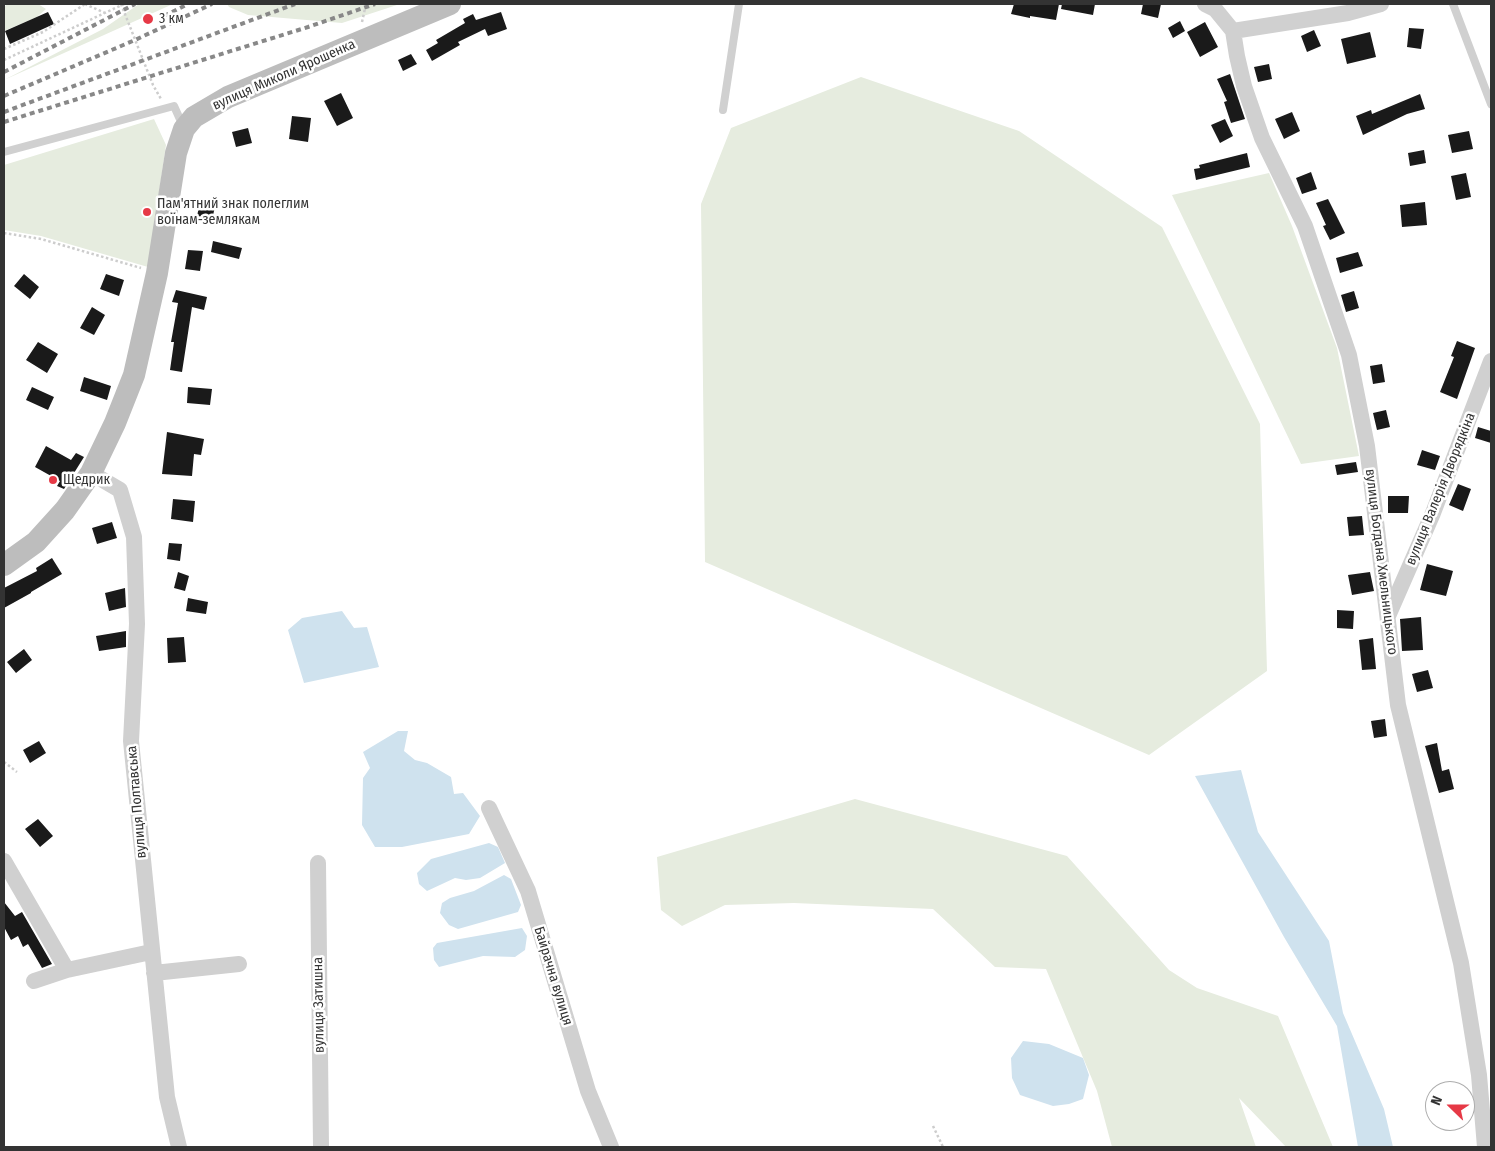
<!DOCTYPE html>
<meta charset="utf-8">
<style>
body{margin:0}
#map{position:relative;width:1495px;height:1151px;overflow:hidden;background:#fff;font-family:"Fira Sans Condensed",sans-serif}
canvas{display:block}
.frame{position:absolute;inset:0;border:5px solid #333;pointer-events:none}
.north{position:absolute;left:1425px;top:1081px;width:50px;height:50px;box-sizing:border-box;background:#fff;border:1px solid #adadad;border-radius:50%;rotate:292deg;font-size:14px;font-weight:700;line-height:20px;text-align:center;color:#333}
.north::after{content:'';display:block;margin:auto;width:18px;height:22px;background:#e63946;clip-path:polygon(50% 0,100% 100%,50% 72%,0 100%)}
</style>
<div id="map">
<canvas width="1495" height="1151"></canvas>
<div class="frame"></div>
<div class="north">N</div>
</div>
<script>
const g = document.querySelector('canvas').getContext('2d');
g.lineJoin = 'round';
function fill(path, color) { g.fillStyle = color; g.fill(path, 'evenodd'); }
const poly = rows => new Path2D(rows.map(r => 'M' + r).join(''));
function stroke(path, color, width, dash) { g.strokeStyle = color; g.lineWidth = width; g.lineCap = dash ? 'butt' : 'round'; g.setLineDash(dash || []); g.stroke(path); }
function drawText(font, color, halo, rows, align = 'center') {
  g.font = font + ' "Fira Sans Condensed",sans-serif'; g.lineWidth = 5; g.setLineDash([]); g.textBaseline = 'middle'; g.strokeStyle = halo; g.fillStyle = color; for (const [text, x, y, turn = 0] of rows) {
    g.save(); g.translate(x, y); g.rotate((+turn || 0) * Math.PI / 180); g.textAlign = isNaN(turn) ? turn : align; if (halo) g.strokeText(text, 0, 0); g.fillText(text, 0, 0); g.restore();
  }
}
fill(poly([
 [11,4,38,4,46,9,37,17,4,31,4,8,6,5],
 [139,4,173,4,4,80,103,29],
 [227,4,400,4,342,23,248,15,229,7],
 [861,77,1019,131,1162,227,1260,424,1267,671,1149,755,705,562,701,204,731,128],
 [154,119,166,145,148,267,41,236,4,230,4,165],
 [1269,173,1292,226,1337,348,1359,456,1301,464,1172,195],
 [855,799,1067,856,1169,970,1197,988,1278,1016,1333,1147,1286,1147,1239,1098,1256,1147,1112,1147,1097,1091,1046,969,995,967,933,909,794,903,725,905,682,926,661,910,657,857]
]), '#e6ecdf');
fill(poly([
 [342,611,354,628,367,627,379,667,304,683,288,630,302,618],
 [398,731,408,731,404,751,415,760,427,763,451,777,454,794,463,793,480,816,469,834,402,847,375,847,362,825,363,778,370,768,363,752],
 [1241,770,1258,832,1329,941,1343,1013,1384,1109,1393,1147,1358,1147,1337,1026,1284,937,1195,776],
 [489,843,498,847,505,863,480,878,466,880,455,878,427,891,419,884,417,873,431,859],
 [504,875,511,879,521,905,518,912,458,929,449,925,440,913,442,903,450,898,474,891],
 [522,928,527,936,525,950,515,957,483,956,439,967,434,960,433,948,437,943],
 [1023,1041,1049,1044,1083,1058,1089,1075,1083,1099,1069,1104,1053,1106,1020,1095,1012,1078,1011,1058]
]), '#cfe2ee');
fill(poly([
 [1014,4,1059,4,1056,20,1030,16,1030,18,1011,14],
 [1062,4,1095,4,1093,15,1061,9],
 [1143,4,1161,4,1158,18,1141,14],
 [48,12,54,24,10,44,5,31],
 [501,12,507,29,488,36,485,29,458,42,460,45,432,61,426,50,438,43,436,40,465,23,463,19,473,14,476,20],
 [1180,21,1185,31,1173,38,1168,28],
 [1205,22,1218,47,1200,57,1187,32],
 [1409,28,1424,29,1421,49,1407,47],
 [1314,30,1321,46,1307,52,1301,36],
 [1370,32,1376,57,1347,64,1341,39],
 [411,54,417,64,403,71,398,60],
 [1269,64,1272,79,1258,82,1254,67],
 [1230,74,1245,119,1231,123,1224,102,1227,101,1217,79],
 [341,93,353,118,337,126,324,101],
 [1420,94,1425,109,1407,114,1363,135,1356,116,1371,110,1372,114],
 [1292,112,1300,131,1284,139,1275,119],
 [292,116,311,118,308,142,289,139],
 [1225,119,1233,136,1220,143,1211,125],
 [248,128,252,143,236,147,232,132],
 [1469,131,1473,149,1452,153,1448,135],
 [1424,150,1426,163,1410,166,1408,153],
 [1247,153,1250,167,1196,180,1194,169,1200,168,1199,165],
 [1311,172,1317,189,1302,194,1296,178],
 [1466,173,1471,197,1456,200,1451,176],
 [201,198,216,202,212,220,197,216],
 [1328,199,1345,233,1330,240,1323,226,1326,225,1316,203],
 [1425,202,1427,225,1402,227,1400,205],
 [213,241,242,248,239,259,211,252],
 [188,250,203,251,200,271,185,269],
 [1358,252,1363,266,1340,273,1336,258],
 [24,274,39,287,30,299,14,286],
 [106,274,124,280,119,296,100,289],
 [176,290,207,297,204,310,192,307,182,372,170,370,174,342,171,342,178,303,172,302],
 [1354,291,1359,308,1346,312,1341,295],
 [92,307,105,315,94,335,80,328],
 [1457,341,1475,348,1457,399,1440,392,1454,357,1451,356],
 [38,342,58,354,47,373,26,360],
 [1382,364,1385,382,1373,384,1370,366],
 [84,377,111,386,107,400,80,391],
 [32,387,54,397,48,410,26,400],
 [188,387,212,389,210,405,187,403],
 [1386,410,1390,427,1377,430,1373,413],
 [1478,427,1491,431,1491,443,1475,438],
 [167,432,204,439,201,455,194,454,192,476,162,474],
 [46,446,71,460,76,453,84,457,64,489,57,486,60,481,35,467],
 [1422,450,1440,456,1435,470,1417,465],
 [1356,462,1358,472,1337,475,1335,465],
 [1458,484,1471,489,1463,511,1449,505],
 [1388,496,1409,496,1408,513,1388,513],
 [173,499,195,501,193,522,171,519],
 [1362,516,1364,535,1349,536,1347,517],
 [112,522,117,538,97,544,92,528],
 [169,543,182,544,180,561,167,559],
 [52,558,62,574,31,592,31,593,4,608,4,588,37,571,36,568],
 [1427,564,1453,571,1446,596,1420,590],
 [178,572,189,576,185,591,174,588],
 [1370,572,1374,591,1352,595,1348,575],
 [125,588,126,607,109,611,105,593],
 [188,598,208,602,206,614,186,611],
 [1337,610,1354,611,1353,629,1337,628],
 [1421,617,1423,650,1402,651,1400,619],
 [126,631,126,647,99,651,96,636],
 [184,637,186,662,168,663,167,638],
 [1373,638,1376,669,1362,670,1359,640],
 [24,649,32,660,16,673,7,662],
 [1428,670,1433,688,1417,692,1412,674],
 [1385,719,1387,736,1374,738,1371,721],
 [39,741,46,753,30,763,23,750],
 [1437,743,1442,771,1449,769,1454,789,1439,793,1425,746],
 [38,819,53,836,40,847,25,829],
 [4,902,15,916,22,912,52,964,42,968,28,944,23,947,18,936,11,940,4,927]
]), '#1a1a1a');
stroke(poly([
 [85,4,105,13],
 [121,4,153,85,161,99],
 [362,22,366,4],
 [4,49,43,32,85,4],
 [4,60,124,4],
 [4,233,41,239,141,268],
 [4,762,17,772],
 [933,1126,943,1147]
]), '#cdcdcd', 2.5, [2.5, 2.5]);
stroke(poly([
 [1453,4,1491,104],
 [723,110,739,4],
 [4,152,174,106,183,126]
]), '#d0d0d0', 8);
stroke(poly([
 [1205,4,1215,9,1233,31,1237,56,1244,86,1262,138,1305,226,1349,355,1367,446,1398,705,1461,963,1479,1075,1485,1147],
 [1233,31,1348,13,1381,4],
 [91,473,120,490,134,537,137,624,131,741,167,1097,179,1147],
 [1388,616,1433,513,1491,361],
 [489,808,528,891,588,1091,611,1147],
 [4,861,67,970,151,952],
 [318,863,321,1147],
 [154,973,239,964],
 [34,981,67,970]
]), '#d0d0d0', 16);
stroke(poly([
 [4,565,36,542,65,510,91,473,115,423,134,375,157,273,176,153,184,129,194,117,228,97,450,4]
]), '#bdbdbd', 22);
stroke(poly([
 [164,16,188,4],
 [4,72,135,4],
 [4,96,135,40,212,4],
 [4,112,295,4],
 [4,122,308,27,375,4]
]), '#888', 4, [5, 4]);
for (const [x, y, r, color] of [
 [148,19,6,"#e63946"],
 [147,212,5,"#e63946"],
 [53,480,5,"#e63946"]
]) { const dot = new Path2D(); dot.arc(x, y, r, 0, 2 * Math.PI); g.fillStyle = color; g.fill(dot); stroke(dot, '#fff', 2); }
drawText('14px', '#333', '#fff', [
 ["3 км",159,19],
 ["Пам'ятний знак полеглим",157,204],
 ["воїнам-землякам",157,220],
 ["Щедрик",63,480]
], 'left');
drawText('14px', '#333', '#fff', [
 ["вулиця Миколи Ярошенка",284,75,-24],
 ["вулиця Валерія Дворядкіна",1441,489,-68],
 ["вулиця Богдана Хмельницького",1381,562,83],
 ["вулиця Полтавська",137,802,-95],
 ["Байрачна вулиця",553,976,73],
 ["вулиця Затишна",319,1005,-91]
]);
</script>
